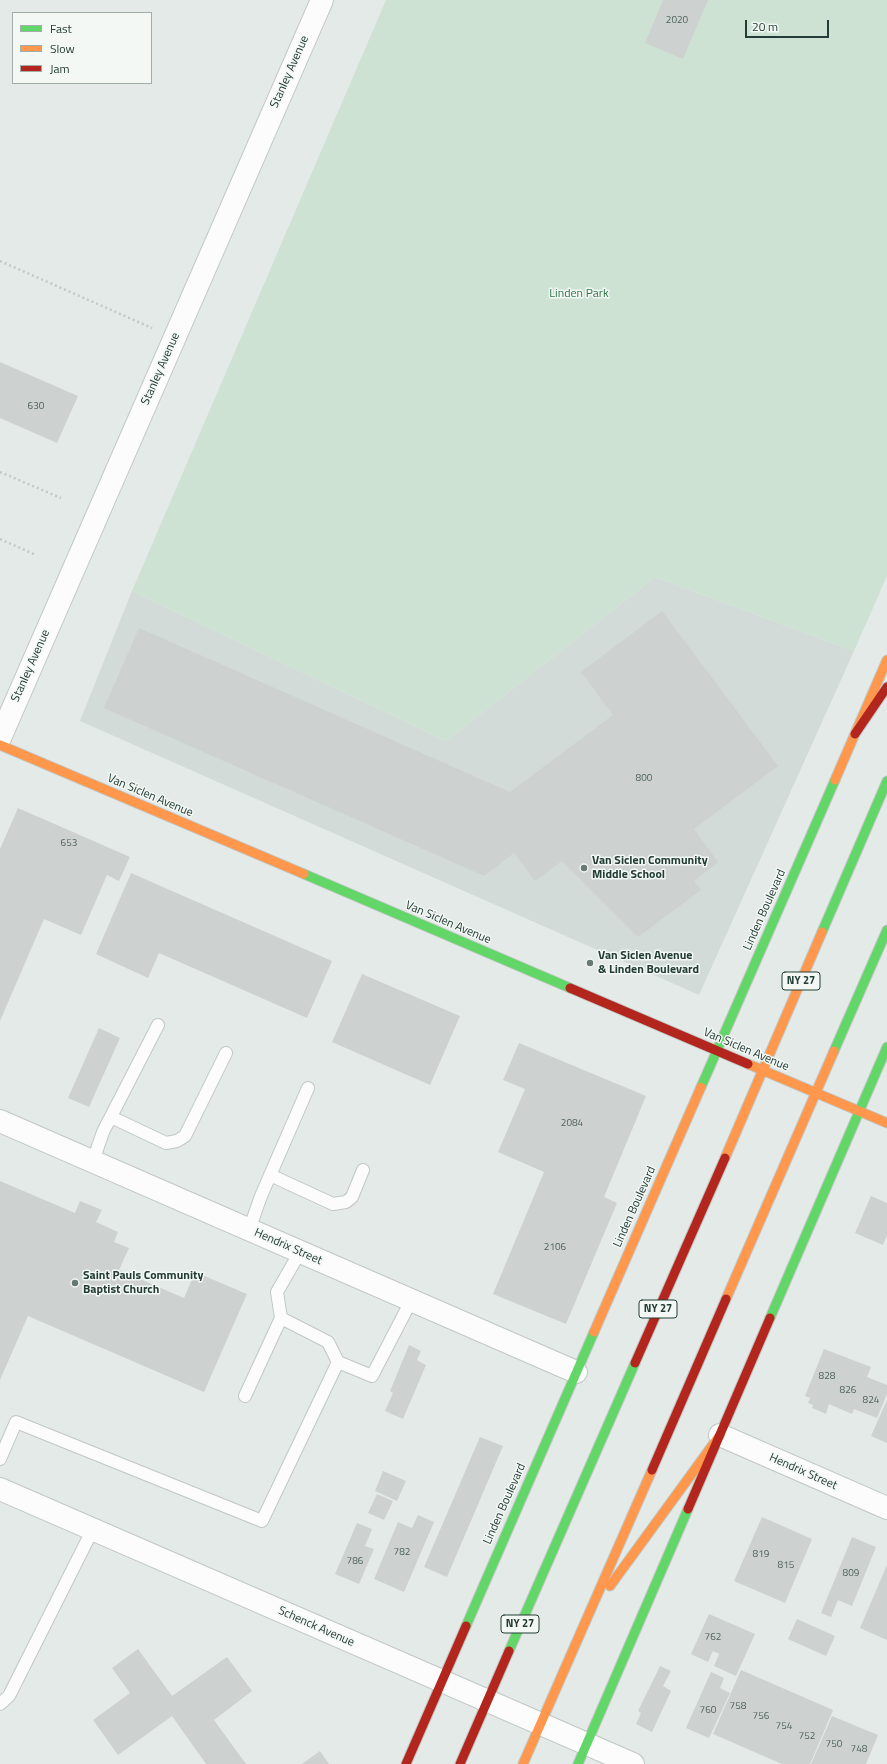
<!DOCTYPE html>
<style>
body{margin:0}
#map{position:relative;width:887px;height:1764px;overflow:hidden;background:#e4eae7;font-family:"Titillium Web",sans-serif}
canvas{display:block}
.legend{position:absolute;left:12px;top:12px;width:140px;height:72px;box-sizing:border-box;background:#f3f8f5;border:1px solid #a0ada8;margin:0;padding:5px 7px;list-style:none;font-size:12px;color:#233c35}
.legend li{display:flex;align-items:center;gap:8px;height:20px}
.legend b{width:20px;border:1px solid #a0ada8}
.scale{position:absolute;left:745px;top:20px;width:84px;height:18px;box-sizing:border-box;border:2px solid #233c35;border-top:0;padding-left:5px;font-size:12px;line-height:14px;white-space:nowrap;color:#233c35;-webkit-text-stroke:3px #f3f8f5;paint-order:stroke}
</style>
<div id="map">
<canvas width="887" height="1764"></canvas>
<ul class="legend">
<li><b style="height:5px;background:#63d668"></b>Fast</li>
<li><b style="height:5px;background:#ff974d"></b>Slow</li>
<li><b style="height:5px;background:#b3261e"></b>Jam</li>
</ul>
<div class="scale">20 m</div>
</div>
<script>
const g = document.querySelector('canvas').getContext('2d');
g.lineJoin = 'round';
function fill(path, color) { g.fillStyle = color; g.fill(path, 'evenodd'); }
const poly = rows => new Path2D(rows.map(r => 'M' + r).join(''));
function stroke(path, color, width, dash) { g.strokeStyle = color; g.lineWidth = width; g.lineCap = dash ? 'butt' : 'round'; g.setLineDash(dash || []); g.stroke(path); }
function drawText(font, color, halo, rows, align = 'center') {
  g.font = font + ' "Titillium Web",sans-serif'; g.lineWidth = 3; g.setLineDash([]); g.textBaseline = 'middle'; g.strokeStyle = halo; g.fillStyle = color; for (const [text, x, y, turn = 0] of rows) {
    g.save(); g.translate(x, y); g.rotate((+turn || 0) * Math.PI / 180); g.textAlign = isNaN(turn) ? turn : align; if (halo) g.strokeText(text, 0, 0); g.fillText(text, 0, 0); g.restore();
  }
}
fill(poly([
 [655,577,854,651,699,995,80,721,132,591,446,741]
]), '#d2dbd7');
fill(poly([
 [386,0,887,0,887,576,854,651,655,577,446,741,132,591]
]), '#cee2d4');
fill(poly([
 [663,0,708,0,683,59,645,43],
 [0,362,78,396,57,443,0,418],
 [662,611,778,766,694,829,718,862,694,881,701,890,638,937,562,861,535,881,514,853,484,876,104,708,139,628,510,792,613,715,581,672],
 [18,808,130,857,119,881,107,875,81,935,44,919,0,1021,0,849],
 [131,873,332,961,307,1018,159,953,148,978,96,954],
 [362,974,460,1016,430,1085,332,1042],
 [99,1028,120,1038,89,1107,68,1098],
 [519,1043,646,1096,604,1197,617,1203,566,1324,493,1294,544,1172,498,1152,525,1089,503,1080],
 [0,1181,75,1213,80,1201,102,1210,96,1222,118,1232,114,1242,129,1248,119,1270,184,1298,195,1272,247,1294,204,1392,28,1316,0,1380],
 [871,1196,887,1203,887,1235,883,1245,855,1233],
 [409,1345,421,1351,417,1360,426,1365,403,1419,385,1411,393,1393,390,1391],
 [824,1349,871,1367,867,1377,887,1385,887,1394,877,1418,854,1409,852,1414,829,1404,826,1414,812,1408,813,1405,808,1403,810,1398,805,1396],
 [887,1400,887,1443,871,1436],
 [480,1437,503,1446,447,1577,424,1567],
 [383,1471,406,1481,397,1501,375,1491],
 [377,1494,393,1501,384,1520,368,1513],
 [418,1515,434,1522,404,1592,374,1579,398,1522,412,1528],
 [762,1517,812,1539,785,1603,734,1581],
 [357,1523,372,1529,365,1546,374,1549,359,1584,335,1574],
 [852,1537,876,1547,852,1606,838,1600,831,1617,821,1613],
 [887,1565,887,1640,860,1628],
 [709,1614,755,1634,736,1676,714,1666,719,1654,713,1651,708,1662,691,1654],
 [797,1619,835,1636,826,1656,788,1639],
 [138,1649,172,1696,227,1657,252,1691,214,1720,246,1764,206,1764,172,1716,118,1755,93,1720,130,1693,112,1668],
 [660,1666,671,1671,663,1686,671,1691,652,1732,636,1724,641,1713,638,1711],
 [741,1670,833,1710,810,1764,782,1764,713,1734],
 [711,1672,724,1678,720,1688,730,1693,709,1738,686,1728],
 [832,1716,878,1735,866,1764,811,1764],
 [320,1751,329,1764,302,1764]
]), '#cdd2d0');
const lane = poly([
 [111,1117,166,1143,177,1141,185,1136,226,1053],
 [93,1161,103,1132,158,1025],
 [270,1175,333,1204,346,1202,352,1197,363,1170],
 [249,1230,261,1196,308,1088],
 [281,1318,277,1292,300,1252],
 [245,1396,281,1318,328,1342,338,1362],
 [0,1459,16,1422,262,1521,338,1362,372,1376,411,1301],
 [0,1704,9,1696,93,1529]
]);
const street = poly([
 [0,738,322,0],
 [0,1121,576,1372],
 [720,1435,887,1508],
 [0,1489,633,1764]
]);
const fast = poly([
 [304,874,570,988],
 [822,932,887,781],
 [834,1051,887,930],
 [701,1087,835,780],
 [770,1318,887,1047],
 [466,1626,594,1332],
 [509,1651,635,1363],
 [578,1764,688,1509]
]);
const slow = poly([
 [0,745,304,874],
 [835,780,887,660],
 [748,1064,887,1123],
 [725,1158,822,932],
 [726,1299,834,1051],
 [594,1332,701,1087],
 [610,1586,720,1435],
 [523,1764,652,1470]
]);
const jam = poly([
 [855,734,887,687],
 [570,988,748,1064],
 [635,1363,725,1158],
 [652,1470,726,1299],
 [688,1509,770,1318],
 [406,1764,466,1626],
 [460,1764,509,1651]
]);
stroke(lane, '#c1c7c4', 14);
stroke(street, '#c1c7c4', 24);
stroke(fast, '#c0c7c4', 11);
stroke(slow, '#c0c7c4', 11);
stroke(jam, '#c0c7c4', 11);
stroke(poly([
 [0,261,152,328],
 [0,472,61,498],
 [0,539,36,555]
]), '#c1cac5', 2.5, [2, 3]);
stroke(lane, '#fbfcfb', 12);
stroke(street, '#fbfcfb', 22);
stroke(fast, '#63d668', 9);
stroke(slow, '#ff974d', 9);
stroke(jam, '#b3261e', 9);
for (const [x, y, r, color] of [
 [584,868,4,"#677973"],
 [590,963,4,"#677973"],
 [75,1283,4,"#677973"]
]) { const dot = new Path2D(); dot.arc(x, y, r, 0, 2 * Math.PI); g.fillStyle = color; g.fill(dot); stroke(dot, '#f3f8f5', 1.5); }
drawText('10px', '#4e625c', null, [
 ["2020",677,21],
 ["630",36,407],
 ["800",644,779],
 ["653",69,844],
 ["2084",572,1124],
 ["2106",555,1248],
 ["828",827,1377],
 ["826",848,1391],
 ["824",871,1401],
 ["782",402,1553],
 ["819",761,1555],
 ["786",355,1562],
 ["815",786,1566],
 ["809",851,1574],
 ["762",713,1638],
 ["758",738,1707],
 ["760",708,1711],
 ["756",761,1717],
 ["754",784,1727],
 ["752",807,1737],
 ["750",834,1745],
 ["748",859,1750]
]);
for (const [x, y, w] of [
 [801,981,38],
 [658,1309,38],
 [520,1624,38]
]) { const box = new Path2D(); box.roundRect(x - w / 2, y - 9, w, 18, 3); g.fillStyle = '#f3f8f5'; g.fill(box); stroke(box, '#233c35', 1); }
drawText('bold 11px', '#233c35', null, [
 ["NY 27",801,981],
 ["NY 27",658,1309],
 ["NY 27",520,1624]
]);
drawText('12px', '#233c35', '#f3f8f5', [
 ["Stanley Avenue",290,72,-66],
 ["Stanley Avenue",161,369,-66],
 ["Stanley Avenue",31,666,-66],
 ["Van Siclen Avenue",150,796,23],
 ["Linden Boulevard",765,910,-66],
 ["Van Siclen Avenue",448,923,23],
 ["Van Siclen Avenue",746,1050,23],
 ["Linden Boulevard",635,1207,-66],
 ["Hendrix Street",288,1247,24],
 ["Hendrix Street",803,1472,24],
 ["Linden Boulevard",505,1504,-66],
 ["Schenck Avenue",316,1627,24]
]);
drawText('12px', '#2e7248', '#f3f8f5', [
 ["Linden Park",579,294]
]);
drawText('bold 12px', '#233c35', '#f3f8f5', [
 ["Van Siclen Community",592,861],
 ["Middle School",592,875],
 ["Van Siclen Avenue",598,956],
 ["& Linden Boulevard",598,970],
 ["Saint Pauls Community",83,1276],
 ["Baptist Church",83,1290]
], 'left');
</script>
